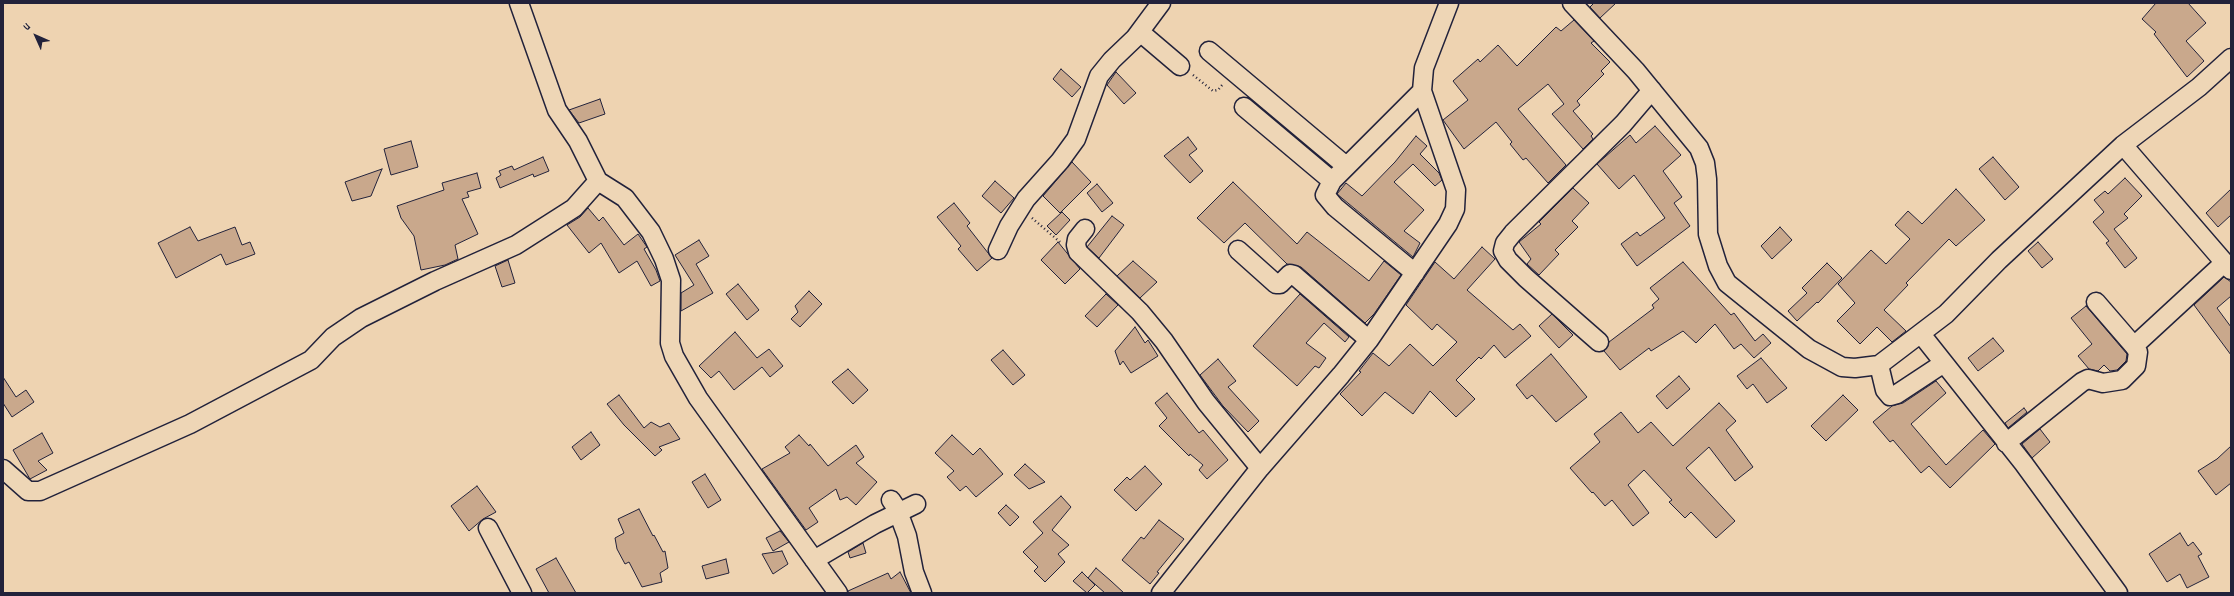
<!DOCTYPE html>
<style>
body{margin:0}
#map{position:relative;width:2234px;height:596px;overflow:hidden;background:#eed3b1;font-family:Dekko,sans-serif}
canvas{display:block}
.frame{position:absolute;inset:0;border:4px solid #22223b;pointer-events:none}
.north{position:absolute;left:16px;top:16px;width:40px;height:40px;-webkit-text-stroke:3px #eed6b6;paint-order:stroke;rotate:315deg;font-size:11px;font-weight:700;line-height:16px;text-align:center;color:#22223b}
.north::after{content:'';display:block;margin:auto;width:14px;height:18px;background:#22223b;clip-path:polygon(50% 0,100% 100%,50% 72%,0 100%)}
</style>
<div id="map">
<canvas width="2234" height="596"></canvas>
<div class="frame"></div>
<div class="north">U</div>
</div>
<script>
const g = document.querySelector('canvas').getContext('2d');
g.lineJoin = 'round';
function fill(path, color) { g.fillStyle = color; g.fill(path, 'evenodd'); }
const poly = rows => new Path2D(rows.map(r => 'M' + r).join(''));
function stroke(path, color, width, dash) { g.strokeStyle = color; g.lineWidth = width; g.lineCap = dash ? 'butt' : 'round'; g.setLineDash(dash || []); g.stroke(path); }
const building = poly([
 [1594,3,1616,3,1600,18,1590,7,1594,3],
 [2156,3,2188,3,2206,23,2186,41,2204,61,2187,77,2154,34,2156,32,2142,19,2156,3],
 [1574,20,1594,41,1591,43,1610,62,1601,71,1604,74,1577,101,1580,105,1573,111,1593,134,1591,136,1593,139,1583,149,1552,114,1564,104,1548,84,1518,109,1566,165,1548,183,1526,158,1523,160,1510,144,1512,142,1496,122,1464,149,1443,120,1468,100,1453,81,1478,59,1480,62,1498,45,1517,66,1556,27,1561,31,1574,20],
 [1061,69,1081,87,1072,97,1053,79,1061,69],
 [1116,72,1136,93,1124,104,1107,85,1116,72],
 [600,99,605,114,579,123,569,110,600,99],
 [1655,126,1681,155,1663,171,1682,197,1674,203,1690,226,1637,266,1621,244,1637,232,1640,236,1665,218,1634,175,1619,189,1597,164,1630,135,1636,143,1655,126],
 [1416,136,1427,146,1420,154,1439,173,1442,180,1435,186,1413,164,1394,182,1424,210,1404,231,1420,243,1413,257,1337,194,1346,183,1362,196,1395,162,1416,136],
 [1188,137,1197,149,1189,155,1203,171,1190,183,1164,156,1188,137],
 [411,141,418,167,391,175,384,149,411,141],
 [543,157,549,171,534,177,533,174,500,188,496,178,501,175,499,171,512,166,514,170,543,157],
 [1993,157,2019,187,2005,200,1979,169,1993,157],
 [1072,162,1091,182,1060,213,1043,196,1072,162],
 [382,169,371,196,352,201,345,182,382,169],
 [477,173,481,188,467,192,469,197,462,199,478,234,455,245,458,259,445,265,421,270,414,236,401,218,397,206,444,190,442,183,477,173],
 [2125,178,2142,196,2124,214,2128,218,2114,229,2137,258,2125,268,2106,243,2109,241,2093,222,2104,212,2094,200,2105,191,2108,194,2125,178],
 [995,181,1014,198,1001,213,982,196,995,181],
 [1233,182,1297,244,1307,232,1369,281,1384,261,1401,275,1374,314,1365,323,1301,267,1287,264,1245,223,1224,243,1197,218,1233,182],
 [1097,184,1113,203,1102,212,1087,193,1097,184],
 [1573,188,1589,203,1572,221,1578,227,1555,250,1559,254,1539,275,1527,264,1531,259,1519,242,1541,224,1539,222,1573,188],
 [1956,189,1985,220,1956,246,1949,239,1906,283,1908,285,1884,310,1906,331,1892,342,1877,327,1860,344,1837,321,1855,303,1838,284,1871,250,1886,264,1910,239,1895,225,1908,211,1922,224,1956,189],
 [2231,189,2231,215,2218,227,2206,213,2231,189],
 [954,203,970,223,967,226,992,258,977,271,958,249,961,246,937,217,954,203],
 [588,208,599,221,603,217,624,245,638,234,647,247,644,249,656,270,660,281,651,286,637,261,619,273,601,243,589,253,567,225,580,217,588,208],
 [1062,212,1070,220,1056,235,1047,226,1062,212],
 [1112,216,1124,225,1099,258,1087,247,1112,216],
 [190,227,198,241,235,227,242,245,250,242,255,254,226,265,221,254,176,278,158,243,190,227],
 [1780,227,1792,240,1772,259,1761,246,1780,227],
 [699,240,709,256,696,264,713,293,681,311,681,293,694,285,675,255,699,240],
 [1058,242,1080,269,1065,284,1041,260,1058,242],
 [2038,242,2053,259,2042,268,2028,251,2038,242],
 [1482,247,1495,259,1467,290,1513,330,1520,324,1531,336,1505,358,1494,345,1481,359,1479,357,1456,380,1475,399,1456,417,1430,391,1413,414,1385,392,1362,416,1340,394,1361,372,1359,371,1373,353,1389,366,1410,344,1433,366,1457,342,1437,324,1432,330,1406,305,1435,262,1454,279,1482,247],
 [508,260,515,283,502,287,495,266,508,260],
 [1133,261,1157,282,1140,298,1117,276,1133,261],
 [1683,262,1731,315,1734,313,1755,341,1763,334,1771,343,1754,358,1741,344,1734,349,1715,324,1696,343,1683,331,1651,351,1649,348,1620,370,1604,351,1609,342,1654,308,1652,305,1659,299,1650,288,1683,262],
 [1827,263,1842,278,1818,303,1817,302,1797,321,1788,311,1807,293,1802,288,1827,263],
 [2224,277,2231,282,2231,296,2217,308,2231,327,2231,355,2194,305,2224,277],
 [738,284,759,310,747,320,726,294,738,284],
 [809,291,822,304,800,327,791,319,798,312,795,306,809,291],
 [1106,294,1118,305,1097,327,1085,316,1106,294],
 [1300,294,1349,337,1345,342,1324,323,1306,343,1326,358,1319,368,1315,366,1297,386,1253,346,1300,294],
 [2086,306,2127,354,2126,361,2117,370,2110,371,2104,365,2098,371,2089,369,2078,356,2092,344,2071,318,2086,306],
 [1552,314,1573,335,1559,348,1539,326,1552,314],
 [1135,327,1145,343,1148,340,1158,356,1131,373,1123,361,1120,365,1115,351,1135,327],
 [735,332,757,358,769,349,783,366,770,377,762,367,734,390,719,371,711,378,699,366,735,332],
 [1993,338,2004,351,1978,371,1968,358,1993,338],
 [1003,350,1025,375,1013,385,991,360,1003,350],
 [1551,354,1587,397,1556,422,1532,395,1527,399,1516,385,1551,354],
 [1761,358,1787,388,1767,403,1753,384,1747,389,1737,376,1761,358],
 [1218,359,1236,381,1228,387,1259,421,1248,432,1223,406,1200,375,1218,359],
 [848,369,868,390,853,404,832,382,848,369],
 [1679,376,1690,389,1667,409,1656,396,1679,376],
 [3,377,16,397,26,390,34,402,12,417,3,403,3,377],
 [1936,381,1946,393,1911,424,1946,465,1983,430,1995,444,1950,488,1929,466,1921,473,1893,440,1890,442,1873,422,1892,406,1903,403,1936,381],
 [1167,393,1199,433,1203,430,1228,460,1207,479,1199,470,1203,465,1190,454,1189,456,1159,426,1167,418,1155,403,1167,393],
 [619,395,644,428,651,422,660,427,669,423,680,439,659,447,662,450,655,456,624,425,607,404,619,395],
 [1843,395,1858,410,1826,441,1811,426,1843,395],
 [1719,403,1736,421,1726,430,1753,467,1735,481,1709,447,1686,468,1735,521,1716,538,1691,512,1685,518,1669,502,1672,500,1644,470,1628,485,1649,513,1633,526,1612,500,1605,506,1593,492,1592,493,1570,468,1600,442,1594,434,1621,412,1638,433,1651,422,1673,446,1719,403],
 [2024,408,2027,412,2008,428,2005,423,2024,408],
 [2040,429,2050,442,2032,458,2022,444,2040,429],
 [591,432,600,445,581,460,572,447,591,432],
 [42,433,53,453,38,461,47,470,30,479,13,450,42,433],
 [799,435,809,446,810,444,828,466,856,445,864,457,856,463,877,482,856,505,847,497,840,500,836,489,809,508,818,522,806,530,762,469,790,453,785,447,799,435],
 [952,435,973,455,980,448,1003,474,976,497,966,486,960,491,947,477,954,471,935,453,952,435],
 [2231,446,2231,483,2216,495,2198,471,2217,459,2231,446],
 [1025,464,1045,482,1029,489,1014,475,1025,464],
 [1145,466,1162,484,1136,511,1114,490,1127,477,1130,480,1145,466],
 [705,474,721,500,708,508,692,482,705,474],
 [477,486,496,512,483,519,469,531,451,506,477,486],
 [1061,496,1071,507,1052,530,1069,545,1058,554,1065,562,1045,582,1034,571,1038,567,1023,552,1043,533,1033,522,1061,496],
 [1006,505,1019,517,1010,526,998,513,1006,505],
 [639,509,653,536,654,535,663,552,665,551,668,568,660,573,662,582,642,587,629,562,625,564,617,549,615,538,624,533,618,519,639,509],
 [1159,520,1184,539,1157,572,1159,573,1150,584,1122,560,1141,537,1144,539,1159,520],
 [780,531,789,542,773,551,766,538,780,531],
 [2180,533,2188,546,2193,542,2202,554,2198,556,2209,577,2187,588,2180,574,2167,582,2149,554,2180,533],
 [863,543,866,553,850,558,848,552,863,543],
 [782,551,788,564,773,574,762,554,782,551],
 [556,558,576,593,549,593,536,569,556,558],
 [726,559,729,573,706,579,702,566,726,559],
 [1096,568,1111,581,1124,593,1105,593,1088,578,1096,568],
 [900,572,911,593,848,593,848,591,888,573,891,579,900,572],
 [1082,572,1095,585,1087,593,1073,581,1082,572]
]);
fill(building, '#c9a88c');
stroke(building, '#22223b', 1);
const street = poly([
 [1572,3,1636,71,1699,148,1705,163,1707,179,1708,234,1718,266,1727,283,1809,349,1842,367,1855,368,1879,365,1946,314,1999,260,2123,145,2199,87,2231,58],
 [1140,32,1180,66],
 [1209,51,1346,166],
 [1244,107,1332,181],
 [2123,145,2231,270],
 [598,181,625,198,651,232,664,259,671,280,670,343,674,356,698,398,838,593],
 [1085,229,1077,239,1076,245,1078,252,1140,312,1164,341,1206,402,1260,468],
 [998,250,1009,226,1026,199,1060,161,1076,139,1099,76,1112,60,1135,38,1161,3],
 [1238,250,1276,284,1280,284,1290,274,1294,275,1369,340],
 [1415,273,1335,207,1325,195,1332,181,1422,91],
 [2096,302,2134,346],
 [1921,334,1944,363],
 [1599,342,1526,278,1508,260,1503,251,1505,243,1513,233,1623,124,1652,90],
 [1879,365,1885,390,1890,396,1897,394,1944,363,2024,464,2118,593],
 [2006,443,2082,382,2088,379,2103,383,2122,380,2136,366,2138,352,2134,346,2224,263],
 [3,469,28,491,40,491,190,424,311,360,333,337,361,318,435,281,516,245,574,208,598,181,578,141,557,110,519,3],
 [891,500,897,509,907,536,914,572,922,593],
 [488,528,522,593],
 [814,560,875,524,916,504],
 [1161,593,1260,468,1341,375,1369,340,1448,224,1455,209,1456,190,1422,91,1424,68,1449,3]
]);
stroke(street, '#22223b', 21);
stroke(poly([
 [1193,75,1213,91,1218,90,1223,84],
 [1032,218,1060,242]
]), '#22223b', 2.5, [1, 3]);
stroke(street, '#eed6b6', 18);
</script>
